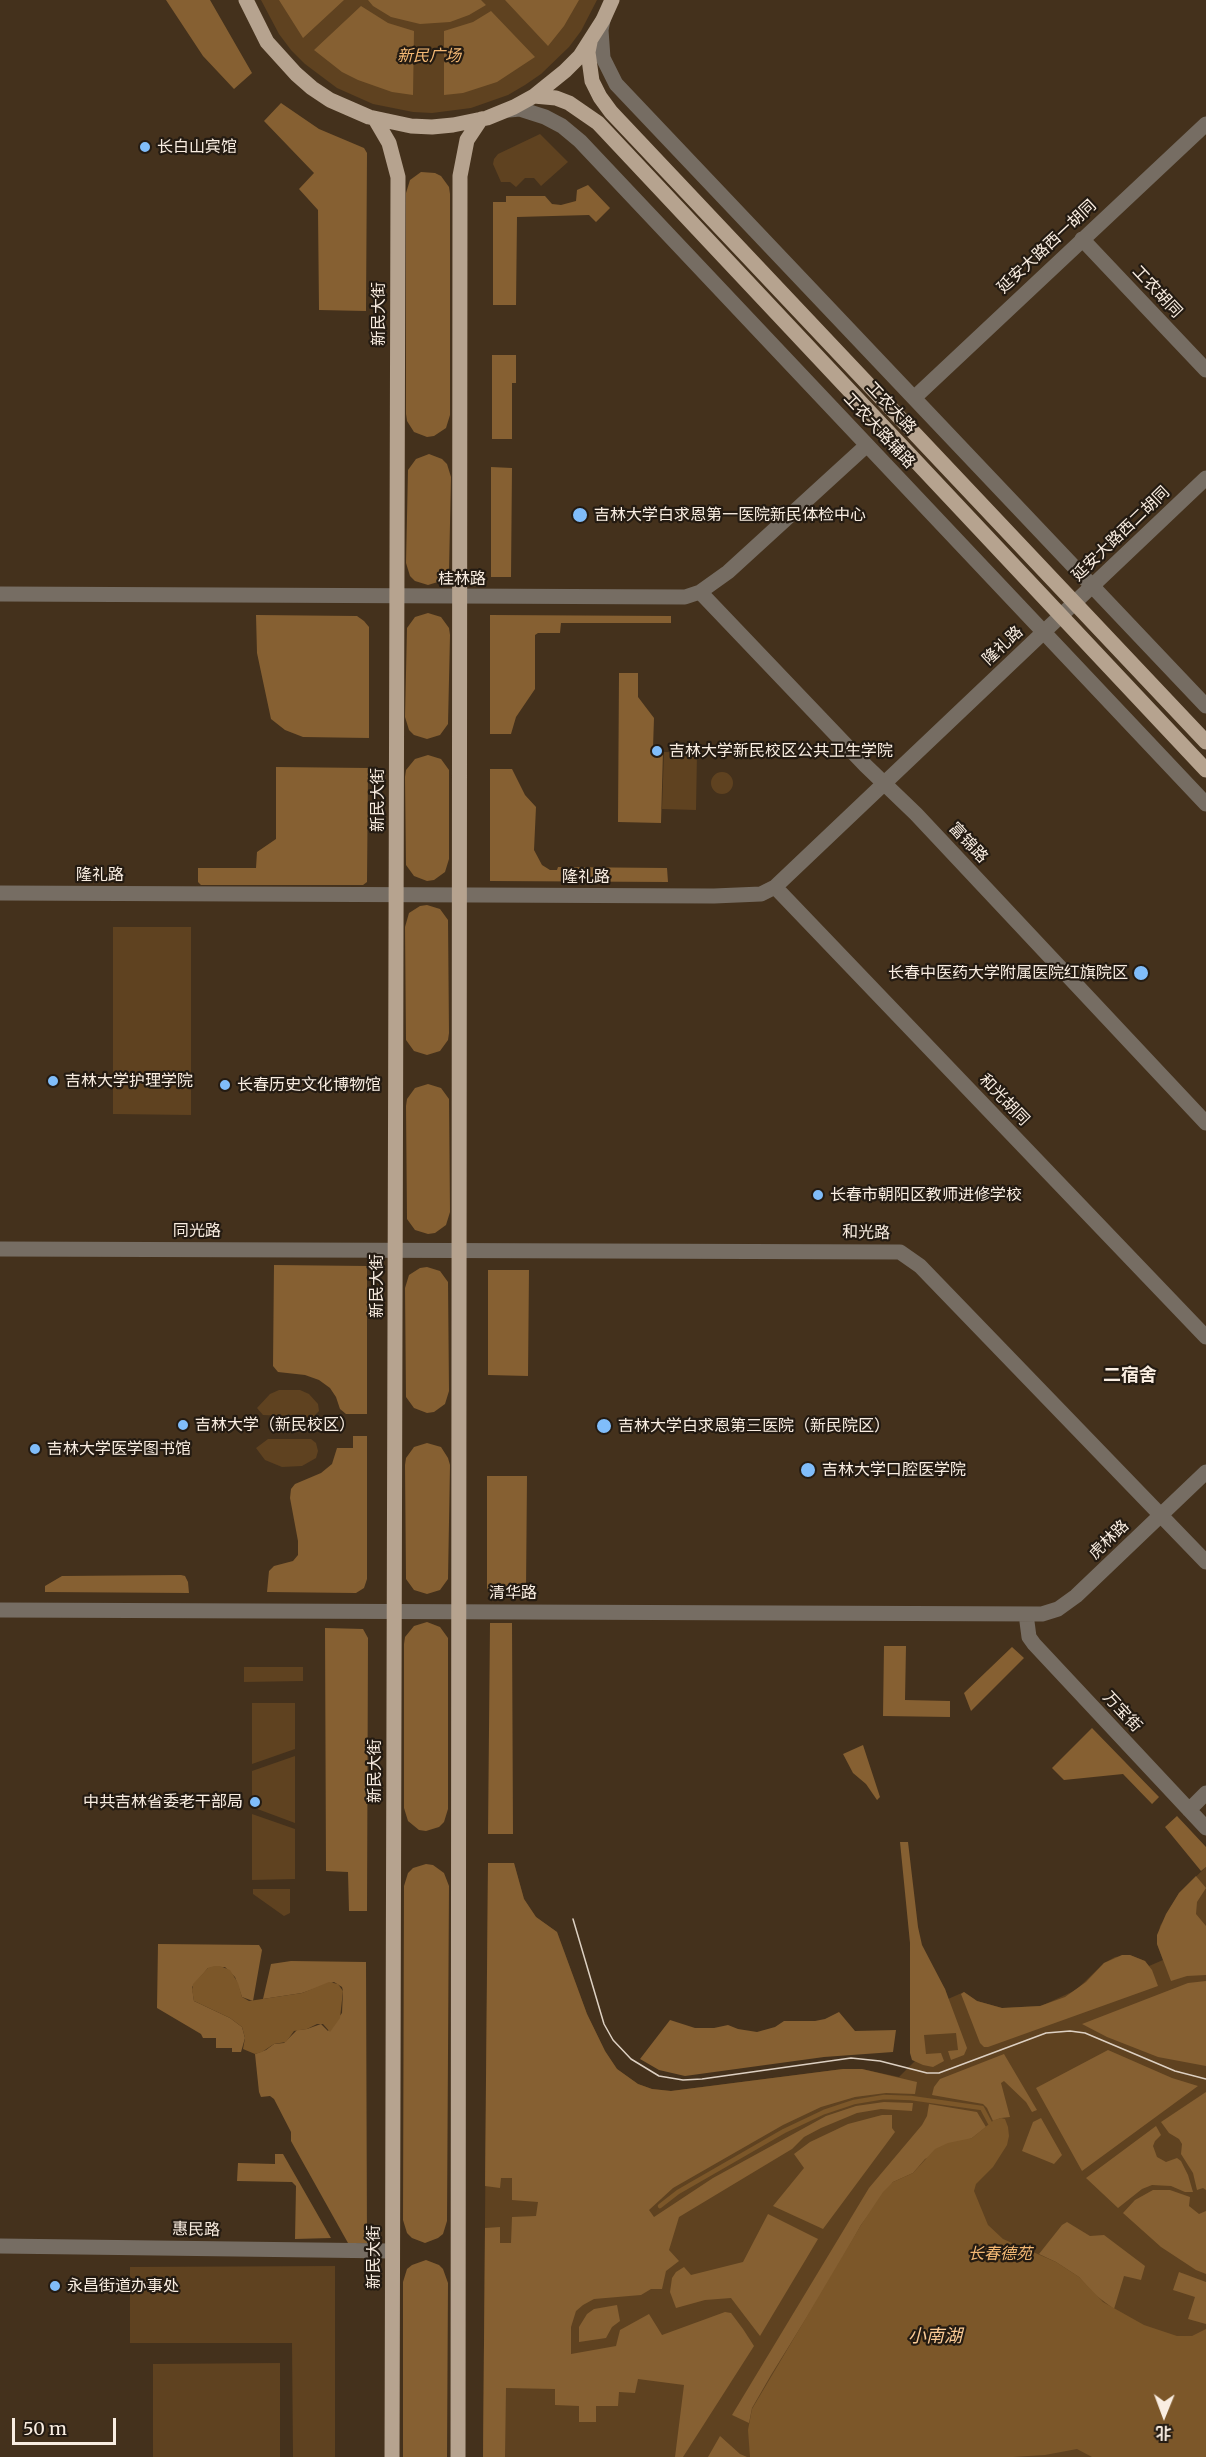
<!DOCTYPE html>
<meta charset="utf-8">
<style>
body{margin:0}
#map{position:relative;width:1206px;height:2457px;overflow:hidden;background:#44311c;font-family:Merriweather,"Noto Sans SC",serif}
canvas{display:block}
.north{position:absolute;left:1134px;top:2385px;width:60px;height:60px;-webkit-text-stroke:4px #241b12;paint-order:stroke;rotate:181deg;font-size:16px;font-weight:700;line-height:24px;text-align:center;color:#f9ede1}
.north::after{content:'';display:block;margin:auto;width:21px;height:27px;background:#f9ede1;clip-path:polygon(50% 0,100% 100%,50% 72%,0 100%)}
.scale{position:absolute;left:12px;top:2418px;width:104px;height:27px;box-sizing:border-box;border:3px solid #f9ede1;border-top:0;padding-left:8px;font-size:18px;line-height:21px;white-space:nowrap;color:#f9ede1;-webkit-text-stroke:4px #241b12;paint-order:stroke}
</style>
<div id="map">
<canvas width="1206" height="2457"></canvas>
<div class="north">北</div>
<div class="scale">50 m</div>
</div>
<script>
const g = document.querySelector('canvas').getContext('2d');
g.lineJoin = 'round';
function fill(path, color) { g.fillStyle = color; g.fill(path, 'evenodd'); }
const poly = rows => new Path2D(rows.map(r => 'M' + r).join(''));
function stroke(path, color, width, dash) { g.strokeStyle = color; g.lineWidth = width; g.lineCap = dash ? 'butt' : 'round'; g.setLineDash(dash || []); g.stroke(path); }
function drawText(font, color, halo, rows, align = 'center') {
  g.font = font + ' Merriweather,"Noto Sans SC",serif'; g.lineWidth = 4.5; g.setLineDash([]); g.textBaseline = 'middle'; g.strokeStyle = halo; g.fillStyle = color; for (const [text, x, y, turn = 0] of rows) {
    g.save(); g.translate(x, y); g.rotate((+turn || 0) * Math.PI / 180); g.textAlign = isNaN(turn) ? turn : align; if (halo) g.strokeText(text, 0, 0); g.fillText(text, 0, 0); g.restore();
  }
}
fill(poly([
 [261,0,597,0,581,31,569,47,541,74,525,85,508,95,471,108,432,113,413,112,373,104,337,88,305,64,291,50,279,34],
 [540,134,568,162,541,186,534,178,525,178,516,187,510,182,501,182,493,164,494,159,498,154],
 [664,752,697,753,696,810,662,809],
 '711 783a11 11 0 1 1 22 0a11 11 0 1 1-22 0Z',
 [113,927,191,927,191,1115,113,1114],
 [279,1390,300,1390,309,1394,318,1404,319,1411,313,1417,263,1415,257,1408,270,1394],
 [268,1439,311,1439,316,1443,318,1451,316,1458,302,1466,282,1467,265,1460,256,1448],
 [244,1667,303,1667,303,1681,244,1682],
 [252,1703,295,1703,295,1749,252,1764],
 [295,1756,295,1823,252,1807,252,1771],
 [252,1814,295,1829,295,1879,252,1880],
 [488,1863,514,1863,524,1899,536,1917,557,1932,587,2014,605,2051,617,2069,638,2084,652,2089,671,2091,843,2069,862,2069,899,2077,918,2058,914,1944,945,1989,948,1999,964,1992,977,2001,1002,2008,1041,2006,1076,1990,1104,1963,1115,1957,1130,1955,1145,1961,1149,1966,1163,1960,1157,1944,1160,1926,1179,1893,1206,1867,1206,2457,483,2457],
 [253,1889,290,1889,290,1913,284,1916,253,1894],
 [335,2266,335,2457,293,2457,292,2343,130,2343,130,2267],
 [280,2363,280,2457,153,2457,153,2364]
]), '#5f4220');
fill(poly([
 [166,0,210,0,252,73,234,89,203,56],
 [279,0,344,0,303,38],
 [368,0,481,0,486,5,469,15,450,22,420,24,391,17,373,6],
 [505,0,579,0,564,26,548,46],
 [361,6,388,23,414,31,413,95,392,92,358,80,342,72,314,50],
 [491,11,535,57,497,82,463,93,444,95,444,31,473,22],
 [281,103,319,129,364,148,367,153,366,311,319,310,318,210,299,189,314,173,264,121],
 [421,172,435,173,441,176,449,187,450,194,450,415,446,428,434,436,427,437,414,432,407,421,406,414,406,193,410,180],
 [588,185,610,208,596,222,589,215,517,217,516,305,493,305,493,202,506,202,506,196,545,196,552,204,561,205,576,201,577,190],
 [492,355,516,355,516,383,512,383,512,439,492,439],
 [429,454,442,459,447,464,451,477,449,570,441,581,428,585,415,581,410,576,406,563,408,470,416,459],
 [491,467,512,468,511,577,491,577],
 [428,613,441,617,449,628,450,635,448,724,440,735,427,739,414,735,409,730,405,717,407,628,415,617],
 [256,615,357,616,364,621,369,627,369,738,303,737,285,730,271,719,257,653],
 [490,615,671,616,671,623,561,623,560,633,538,633,535,635,535,689,516,717,511,734,490,734],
 [619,673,638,673,638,697,654,718,653,748,663,751,661,823,618,822],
 [428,755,441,759,449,770,449,859,445,872,434,880,427,881,414,876,406,865,405,777,406,770,415,759],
 [276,767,368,768,367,882,363,885,201,885,198,882,198,868,256,868,257,852,276,839],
 [490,769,512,769,525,795,536,807,534,850,542,865,550,870,557,870,558,867,667,868,668,882,490,881],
 [427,905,440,909,448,920,449,1033,448,1040,440,1051,427,1055,414,1051,406,1040,405,927,409,913,420,906],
 [428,1084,441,1088,449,1099,450,1212,446,1225,435,1233,428,1234,415,1230,407,1219,406,1106,407,1099,415,1088],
 [274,1265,367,1266,367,1414,346,1414,340,1409,336,1397,330,1388,319,1380,305,1375,278,1372,273,1366],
 [427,1267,440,1271,448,1282,449,1391,445,1404,434,1412,427,1413,414,1408,406,1397,405,1288,409,1275,420,1268],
 [488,1270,529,1270,528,1376,488,1375],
 [353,1436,367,1436,367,1579,364,1588,356,1593,267,1592,269,1571,274,1566,293,1561,298,1555,298,1541,290,1498,291,1489,295,1484,321,1473,332,1464,337,1448,353,1448],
 [427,1443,441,1447,448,1458,450,1465,448,1579,440,1590,427,1594,414,1590,406,1579,405,1465,406,1458,414,1447],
 [487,1476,527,1476,526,1590,487,1591],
 [181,1575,185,1576,188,1582,189,1593,45,1592,45,1586,62,1576],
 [427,1622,440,1627,448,1638,448,1809,444,1822,439,1827,426,1831,419,1830,408,1821,404,1808,404,1644,405,1637,414,1626],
 [490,1623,512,1623,513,1834,488,1834],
 [325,1628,363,1629,368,1638,367,1911,349,1911,348,1872,326,1871],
 [884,1646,906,1646,905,1700,950,1701,950,1717,883,1716],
 [1012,1647,1024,1658,971,1711,964,1693],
 [1092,1728,1159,1797,1152,1804,1123,1774,1064,1780,1052,1768],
 [863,1745,880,1797,877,1800,866,1784,853,1773,843,1754],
 [1177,1816,1206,1847,1206,1867,1201,1871,1165,1827],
 [900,1842,908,1842,918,1927,922,1945,945,1989,967,2048,964,2055,951,2060,948,2051,958,2050,956,2033,924,2035,926,2054,941,2053,944,2061,933,2067,923,2065,912,2060,910,2053,910,1943],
 [488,1863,514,1863,524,1899,536,1917,557,1932,587,2014,605,2051,617,2069,638,2084,652,2089,671,2091,843,2069,862,2069,917,2082,915,2094,886,2093,855,2097,821,2107,783,2125,673,2188,649,2210,654,2217,713,2178,826,2116,856,2106,884,2102,913,2103,912,2111,881,2109,857,2113,821,2128,804,2137,792,2149,679,2217,669,2250,679,2261,666,2271,662,2289,651,2289,641,2295,594,2299,583,2305,576,2311,571,2327,571,2354,616,2346,620,2330,649,2314,662,2335,725,2312,731,2313,743,2329,754,2346,683,2457,675,2457,684,2385,638,2379,635,2393,619,2392,618,2406,596,2406,596,2422,579,2422,579,2406,555,2405,555,2389,506,2388,505,2457,483,2457,485,2228,500,2227,500,2243,511,2243,512,2217,536,2216,538,2202,512,2200,512,2178,501,2178,500,2188,485,2186],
 [426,1864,433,1865,444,1873,449,1886,447,2221,443,2234,438,2238,425,2243,412,2238,407,2233,403,2220,404,1886,408,1873,413,1868],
 [1196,1876,1206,1888,1197,1902,1196,1914,1206,1926,1206,1975,1187,1976,1171,1981,1157,1944,1157,1935,1166,1914,1179,1893],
 [158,1944,259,1945,262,1950,253,2001,242,1997,235,1977,225,1967,208,1968,192,1987,194,2001,230,2018,242,2027,245,2038,241,2052,232,2052,232,2048,216,2048,216,2038,203,2038,201,2034,157,2008],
 [1122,1955,1130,1955,1145,1961,1152,1970,1158,1986,988,2047,984,2047,980,2043,961,1994,964,1992,977,2001,1002,2008,1040,2006,1065,1997,1086,1982,1104,1963],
 [291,1961,366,1962,367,2243,348,2243,291,2141,291,2132,274,2099,270,2096,261,2097,259,2092,255,2054,266,2050,274,2044,284,2043,297,2030,307,2029,321,2024,328,2031,342,2013,343,1991,342,1987,334,1982,302,1993,263,1999,271,1964],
 [1206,1981,1206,2066,1158,2057,1107,2037,1082,2024,1188,1983],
 [839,2012,855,2031,896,2030,893,2052,824,2057,685,2076,659,2070,640,2059,670,2020,695,2028,714,2028,728,2025,738,2029,757,2032,775,2027,784,2021,815,2021,825,2019],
 [1108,2050,1172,2078,1198,2086,1082,2171,1036,2088],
 [1004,2054,1037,2110,1032,2112,1026,2102,1004,2081,1001,2083,1010,2117,1001,2118,993,2121,987,2108,983,2104,932,2095,934,2087,940,2079],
 [1206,2092,1206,2190,1203,2188,1197,2190,1193,2173,1181,2154,1182,2144,1179,2139,1169,2133,1161,2122],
 [929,2104,977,2112,986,2127,972,2138,925,2159,913,2173,893,2182,861,2225,833,2275,771,2375,752,2408,749,2423,732,2415,869,2188,922,2125,927,2116],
 [882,2115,892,2115,892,2128,895,2132,823,2229,773,2206,804,2168,794,2154,810,2142,848,2124],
 [1041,2118,1062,2155,1054,2164,1022,2151,1033,2122],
 [1156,2126,1161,2135,1155,2141,1153,2146,1157,2157,1166,2162,1177,2158,1181,2161,1188,2175,1193,2192,1185,2192,1171,2186,1152,2185,1142,2189,1118,2208,1086,2178],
 [275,2154,283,2154,331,2238,295,2239,296,2186,292,2182,237,2181,238,2163,275,2164],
 [1153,2190,1170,2190,1190,2197,1189,2206,1199,2214,1206,2211,1206,2274,1196,2270,1161,2247,1123,2213,1135,2200],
 [768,2214,818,2239,760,2336,731,2298,705,2300,676,2308,670,2292,672,2278,676,2272,684,2267,691,2275,743,2262],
 [1067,2222,1090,2236,1104,2235,1145,2266,1141,2280,1124,2276,1114,2309,1094,2294,1079,2277,1056,2262,1039,2254,1062,2225],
 [426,2260,439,2265,443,2269,448,2283,447,2457,403,2457,403,2282,407,2269,412,2265],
 [1179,2272,1206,2282,1206,2324,1188,2319,1195,2297,1173,2290],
 [617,2305,620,2321,612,2327,606,2338,579,2342,579,2327,587,2314,594,2309],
 [720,2436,740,2454,747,2457,708,2457]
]), '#866032');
fill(poly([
 [214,1966,220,1966,230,1970,238,1983,242,1997,249,2001,302,1993,329,1982,338,1984,343,1991,340,2018,330,2032,323,2024,317,2024,307,2029,294,2031,286,2042,274,2044,262,2052,255,2054,243,2049,245,2038,242,2027,230,2018,194,2001,192,1990,193,1984,208,1968],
 [1001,2118,1005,2119,1008,2127,1009,2136,1007,2145,993,2167,976,2184,974,2191,988,2225,1003,2239,1056,2262,1079,2277,1103,2302,1144,2325,1177,2336,1192,2336,1206,2329,1206,2457,1092,2457,1077,2449,1045,2455,1013,2457,750,2457,748,2430,752,2409,861,2225,883,2192,893,2182,913,2173,935,2149,948,2143,972,2138,994,2120]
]), '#7c5729');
stroke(poly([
 [660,2206,678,2192,784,2131,824,2112,854,2102,884,2097,911,2098,982,2108,990,2123]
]), '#7c5729', 4.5);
stroke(poly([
 [603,20,601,30,603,58,616,84,1206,706],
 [509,110,520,109,545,117,562,126,580,141,1206,804],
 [1082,239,1206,370],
 [914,398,1206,124],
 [700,592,865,765,916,814,1206,1123],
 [0,594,685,597,700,592,728,572,867,445],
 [775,887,1206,1337],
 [0,893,714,896,761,894,775,887,1206,478],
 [0,1249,900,1252,920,1266,1206,1562],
 [0,1610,1042,1614,1058,1609,1076,1596,1206,1472],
 [1026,1614,1029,1637,1034,1644,1206,1828],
 [1189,1810,1206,1793],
 [0,2246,392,2251]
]), '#766d63', 15);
stroke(poly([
 [246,0,267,42,296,74,312,88,330,100,369,117,411,126,432,127,453,125,487,118,514,107,534,96,565,71,580,56,603,20,612,0],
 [590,42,588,52,592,81,600,97,611,112,1206,742],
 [534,96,556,98,569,103,598,123,1206,770],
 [375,119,389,143,398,177,392,2457],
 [458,2457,460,176,467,140,481,119]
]), '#b6a38f', 15);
stroke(poly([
 [573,1919,604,2024,613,2040,631,2059,659,2076,683,2080,702,2079,851,2058,880,2061,927,2073,939,2073,1046,2033,1070,2031,1085,2033,1175,2071,1206,2079]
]), '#ddd0c2', 1.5);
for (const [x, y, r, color] of [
 [145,147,6,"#80bdfa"],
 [580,515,8,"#80bdfa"],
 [657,751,6,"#80bdfa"],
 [1141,973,8,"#80bdfa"],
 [53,1081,6,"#80bdfa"],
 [225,1085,6,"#80bdfa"],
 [818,1195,6,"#80bdfa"],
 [183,1425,6,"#80bdfa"],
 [604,1426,8,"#80bdfa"],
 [35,1449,6,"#80bdfa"],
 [808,1470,8,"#80bdfa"],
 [255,1802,6,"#80bdfa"],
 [55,2286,6,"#80bdfa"]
]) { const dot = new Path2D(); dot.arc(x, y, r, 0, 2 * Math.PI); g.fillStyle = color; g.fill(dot); stroke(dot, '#241b12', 2); }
drawText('italic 16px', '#f3b874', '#241b12', [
 ["新民广场",429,56],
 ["长春德苑",1000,2254]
]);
drawText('16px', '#f9ede1', '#241b12', [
 ["长白山宾馆",157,147],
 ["吉林大学白求恩第一医院新民体检中心",594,515],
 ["吉林大学新民校区公共卫生学院",669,751],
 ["长春中医药大学附属医院红旗院区",1128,973,"right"],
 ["吉林大学护理学院",65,1081],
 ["长春历史文化博物馆",237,1085],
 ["长春市朝阳区教师进修学校",830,1195],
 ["吉林大学（新民校区）",195,1425],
 ["吉林大学白求恩第三医院（新民院区）",618,1426],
 ["吉林大学医学图书馆",47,1449],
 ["吉林大学口腔医学院",822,1470],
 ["中共吉林省委老干部局",243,1802,"right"],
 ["永昌街道办事处",67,2286]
], 'left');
drawText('16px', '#f9ede1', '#241b12', [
 ["延安大路西一胡同",1047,247,-43],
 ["工农胡同",1157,292,47],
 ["新民大街",379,314,-90],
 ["工农大路",891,408,47],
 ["工农大路辅路",879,431,47],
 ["延安大路西二胡同",1121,534,-44],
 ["桂林路",462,579],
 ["隆礼路",1003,646,-43],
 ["新民大街",378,800,-90],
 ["富锦路",968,843,47],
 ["隆礼路",100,875],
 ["隆礼路",586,877],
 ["和光胡同",1004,1100,46],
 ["同光路",197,1231],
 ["和光路",866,1233,1],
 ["新民大街",377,1286,-90],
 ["虎林路",1109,1540,-44],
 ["清华路",513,1593],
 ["万宝街",1122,1712,47],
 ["新民大街",375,1771,-90],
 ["惠民路",196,2230,1],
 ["新民大街",374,2257,-90]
]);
drawText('bold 18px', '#f9ede1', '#241b12', [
 ["二宿舍",1130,1376]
]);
drawText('italic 18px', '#fbcb96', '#241b12', [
 ["小南湖",935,2337]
]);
</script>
